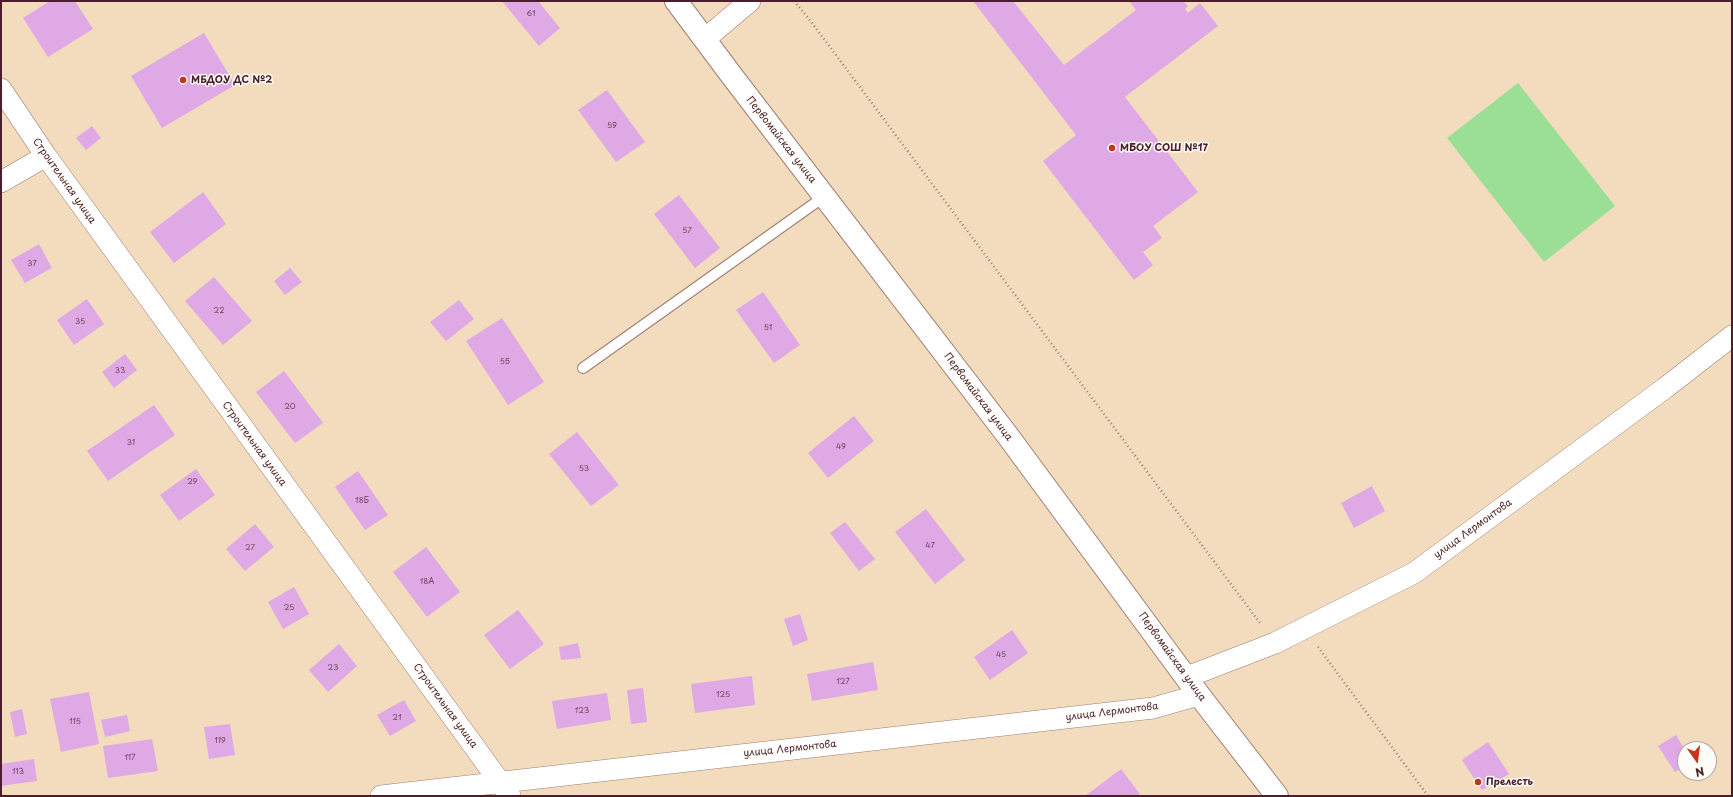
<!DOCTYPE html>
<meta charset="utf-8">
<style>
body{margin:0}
#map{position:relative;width:1733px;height:797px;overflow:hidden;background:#f3dcbd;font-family:"Playpen Sans",sans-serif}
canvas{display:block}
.frame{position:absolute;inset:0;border:2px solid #4a1f2b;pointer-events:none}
.north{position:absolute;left:1677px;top:741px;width:40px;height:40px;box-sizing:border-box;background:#fdfcf7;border:1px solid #b5a4a5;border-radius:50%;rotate:166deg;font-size:11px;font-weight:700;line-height:16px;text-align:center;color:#4a1f2b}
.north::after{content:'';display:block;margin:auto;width:14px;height:18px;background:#c8321e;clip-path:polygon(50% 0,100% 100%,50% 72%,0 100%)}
</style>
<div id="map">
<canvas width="1733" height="797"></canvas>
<div class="frame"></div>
<div class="north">N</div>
</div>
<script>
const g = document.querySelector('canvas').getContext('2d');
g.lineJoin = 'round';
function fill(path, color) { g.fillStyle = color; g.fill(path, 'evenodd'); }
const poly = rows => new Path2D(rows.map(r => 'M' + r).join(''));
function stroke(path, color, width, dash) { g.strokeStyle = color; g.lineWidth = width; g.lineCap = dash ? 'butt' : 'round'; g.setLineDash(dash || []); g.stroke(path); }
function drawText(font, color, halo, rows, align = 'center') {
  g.font = font + ' "Playpen Sans",sans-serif'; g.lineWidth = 3; g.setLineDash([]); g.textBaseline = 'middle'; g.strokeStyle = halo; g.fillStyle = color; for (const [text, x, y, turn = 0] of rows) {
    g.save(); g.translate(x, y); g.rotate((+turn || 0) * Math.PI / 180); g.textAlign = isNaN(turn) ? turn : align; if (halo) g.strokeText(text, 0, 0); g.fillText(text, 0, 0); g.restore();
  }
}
fill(poly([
 [1518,83,1615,206,1544,262,1447,138]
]), '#9bdf96');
fill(poly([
 [50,1,75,1,93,29,48,57,23,18],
 [502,1,538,1,560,28,539,46],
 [973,1,1013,1,1064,65,1136,10,1129,1,1183,1,1188,6,1185,9,1188,13,1200,3,1218,26,1125,97,1198,192,1153,226,1162,238,1143,252,1153,265,1134,280,1043,161,1076,135],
 [204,33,235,85,162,128,131,76],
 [607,90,645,142,616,162,578,110],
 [92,126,101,138,86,150,76,138],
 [203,192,226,224,174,263,150,232],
 [679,195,720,248,695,268,654,214],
 [39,244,52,268,25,283,11,260],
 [290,268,302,282,285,295,274,281],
 [214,277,252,321,223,345,185,301],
 [763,292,800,345,774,363,736,310],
 [87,299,104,324,74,345,57,320],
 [459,300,474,319,446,341,430,322],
 [502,318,544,382,508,405,466,341],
 [125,354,137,370,114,388,102,372],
 [284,371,323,423,295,443,256,392],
 [154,405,175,435,108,481,87,451],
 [854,416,874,441,828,478,808,453],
 [577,432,619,485,591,506,549,454],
 [196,469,215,495,179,521,160,495],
 [358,471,388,515,365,530,335,487],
 [1372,486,1385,511,1354,528,1341,503],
 [926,509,965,560,935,584,895,532],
 [845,522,875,559,859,571,830,533],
 [255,524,274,547,245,571,226,549],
 [426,547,460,592,427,617,393,572],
 [294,587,309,614,283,629,268,602],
 [518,610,544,644,510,669,484,635],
 [800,614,808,640,793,646,784,619],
 [1012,630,1028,653,990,680,974,657],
 [578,643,581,658,561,660,559,647],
 [339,644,357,666,328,692,309,670],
 [873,662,878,690,812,701,807,674],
 [752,676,755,705,695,713,691,684],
 [643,688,647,722,631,724,627,690],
 [89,692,99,744,61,752,50,699],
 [607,693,611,720,557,729,552,701],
 [404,700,416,721,390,736,377,715],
 [22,709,27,734,15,737,10,712],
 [127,715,130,731,105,737,101,720],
 [230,724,235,755,209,759,204,727],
 [1676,735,1685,750,1685,766,1675,772,1658,746],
 [152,739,158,771,108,778,103,746],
 [1488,742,1509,774,1482,790,1462,760],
 [34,759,37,781,1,786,1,764],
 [1121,769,1140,794,1137,796,1085,796]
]), '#dea9e5');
const service = poly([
 [583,368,825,196]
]);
const minor = poly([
 [705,39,750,1],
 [1,89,46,156,510,796],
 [1,182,46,156],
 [1187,677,1275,643,1414,573,1665,388,1732,336],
 [381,796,1153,708,1199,695]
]);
const tertiary = poly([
 [676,1,732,76,1008,436,1199,695,1277,796]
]);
stroke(service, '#9e7e74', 12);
stroke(minor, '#9e7e74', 22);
stroke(tertiary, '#9e7e74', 24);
stroke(poly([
 [794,1,809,19,1260,623],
 [1318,647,1428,796]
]), '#9e7e74', 2.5, [1, 3]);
stroke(service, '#fff', 10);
stroke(minor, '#fff', 21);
stroke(tertiary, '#fff', 22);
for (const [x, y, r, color] of [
 [183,80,4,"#c8321e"],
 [1112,148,4,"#c8321e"],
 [1478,782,4,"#c8321e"]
]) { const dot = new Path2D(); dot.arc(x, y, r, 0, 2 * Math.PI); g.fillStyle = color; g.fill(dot); stroke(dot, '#fdfcf7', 1.5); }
drawText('8px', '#6f425a', null, [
 ["61",531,14],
 ["59",612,126],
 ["57",687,231],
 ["37",32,264],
 ["22",219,311],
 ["35",80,322],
 ["51",768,328],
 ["55",505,362],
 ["33",120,371],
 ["20",290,407],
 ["31",131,443],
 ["49",841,447],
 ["53",584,469],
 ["29",192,482],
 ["18Б",362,501],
 ["47",930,546],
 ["27",250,548],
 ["18А",427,582],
 ["25",289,608],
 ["45",1001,655],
 ["23",333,668],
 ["127",843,682],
 ["125",723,695],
 ["123",582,711],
 ["21",397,718],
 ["115",75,722],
 ["119",220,741],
 ["117",130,758],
 ["113",18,772]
]);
drawText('bold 10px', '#4a1f2b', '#fdfcf7', [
 ["МБДОУ ДС №2",191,80],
 ["МБОУ СОШ №17",1120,148],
 ["Прелесть",1486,782]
], 'left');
drawText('10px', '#4a1f2b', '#fdfcf7', [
 ["Первомайская улица",781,140,52],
 ["Строительная улица",64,181,55],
 ["Первомайская улица",978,397,53],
 ["Строительная улица",254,444,54],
 ["улица Лермонтова",1473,529,-36],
 ["Первомайская улица",1172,657,54],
 ["Строительная улица",445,706,54],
 ["улица Лермонтова",1112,712,-7],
 ["улица Лермонтова",790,749,-6]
]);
</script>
